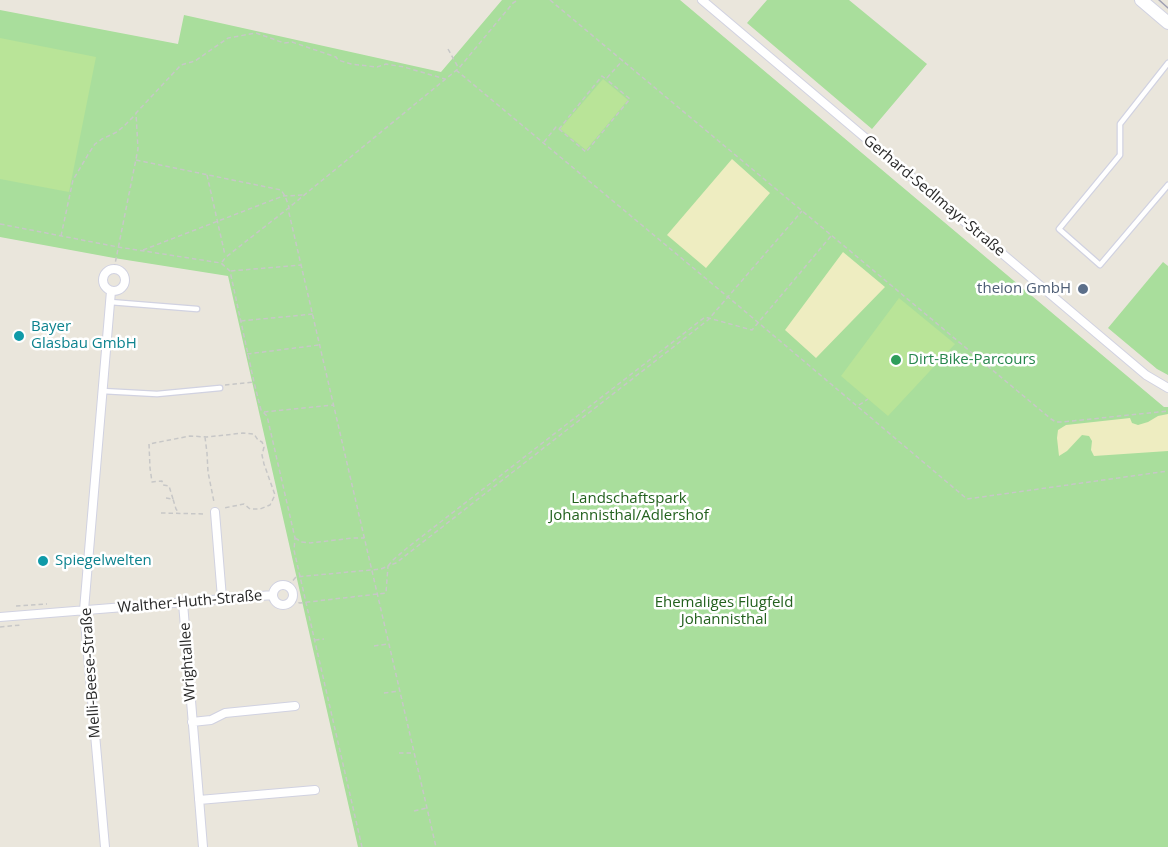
<!DOCTYPE html>
<meta charset="utf-8">
<style>
body{margin:0}
canvas{display:block;background:#eae6dc}
</style>
<canvas width="1168" height="847"></canvas>
<script>
const g = document.querySelector('canvas').getContext('2d');
g.lineJoin = 'round';
function fill(path, color) { g.fillStyle = color; g.fill(path, 'evenodd'); }
const poly = rows => new Path2D(rows.map(r => 'M' + r).join(''));
function stroke(path, color, width, dash) { g.strokeStyle = color; g.lineWidth = width; g.lineCap = dash ? 'butt' : 'round'; g.setLineDash(dash || []); g.stroke(path); }
function drawText(font, color, halo, rows, align = 'center') {
  g.font = font + ' "Open Sans",sans-serif'; g.lineWidth = 5; g.setLineDash([]); g.textBaseline = 'middle'; g.strokeStyle = halo; g.fillStyle = color; for (const [text, x, y, turn = 0] of rows) {
    g.save(); g.translate(x, y); g.rotate((+turn || 0) * Math.PI / 180); g.textAlign = isNaN(turn) ? turn : align; if (halo) g.strokeText(text, 0, 0); g.fillText(text, 0, 0); g.restore();
  }
}
fill(poly([
 [502,0,680,0,1164,407,1168,407,1168,847,358,847,228,276,114,258,0,237,0,10,178,44,184,15,441,72],
 [767,0,849,0,927,64,872,129,747,23],
 [1163,262,1168,266,1168,375,1157,369,1108,328]
]), '#a9de9c');
fill(poly([
 [732,159,770,193,706,268,667,235],
 [843,252,885,287,816,358,785,330],
 [1168,414,1168,451,1094,456,1091,450,1092,441,1089,436,1082,435,1067,451,1059,456,1057,438,1058,430,1066,425,1130,418,1132,423,1138,425,1148,422,1158,416]
]), '#eeedc1');
fill(poly([
 [0,38,96,57,69,192,0,179],
 [603,79,628,100,586,150,560,129],
 [899,298,955,344,888,416,841,376]
]), '#b9e498');
const service = poly([
 [1168,63,1120,124,1120,155,1059,229,1100,265,1168,185],
 [110,302,197,309],
 [102,391,157,394,220,388]
]);
const minor = poly([
 [702,0,1146,375,1168,388],
 '103 280a11 11 0 1 1 22 0a11 11 0 1 1-22 0Z',
 [215,512,222,598],
 '273 595a10 10 0 1 1 20 0a10 10 0 1 1-20 0Z',
 [183,603,203,847],
 [0,617,273,595],
 [192,722,211,720,225,713,295,706],
 [199,800,315,790],
 [105,847,84,610,111,291]
]);
const secondary = poly([
 [1141,0,1168,23]
]);
stroke(service, '#d1d2e1', 7);
stroke(minor, '#d1d2e1', 10);
stroke(secondary, '#d1d2e1', 14);
stroke(poly([
 [550,0,1051,419,1056,422,1062,422,1168,411],
 [448,49,458,67],
 [456,70,728,297,967,499,1168,471],
 [559,129,586,152,630,99,606,79],
 [544,142,556,127,559,129,602,76,606,79,623,60],
 [136,160,281,190,285,196,289,207,289,213,436,847],
 [207,175,225,255],
 [0,224,118,247,221,263,230,271,254,382,261,410,267,416,295,538,294,550,299,572,362,847],
 [61,236,73,180,89,153,95,144,102,139,117,132,124,126,136,114],
 [143,250,283,196,303,195],
 [222,262,226,257,286,210,459,68,513,3,518,0],
 [114,269,138,149,136,113,181,65,195,61,228,38,256,33,284,43,292,42,336,57,338,60,351,64,377,67,386,64,404,67,445,79],
 [231,271,301,265],
 [241,321,313,314],
 [247,354,319,345],
 [225,385,254,382],
 [859,405,868,399],
 [264,412,333,405],
 [205,437,207,453,208,472,214,502],
 [166,498,173,499,176,509,179,513],
 [173,499,169,486,163,485,162,481,152,482,150,468,149,444,190,436,207,437,243,433,254,434,258,440,262,442,264,447,262,455,264,464,275,495,270,505,260,509,250,509,244,504,224,508],
 [161,513,205,514],
 [295,538,302,542,310,543,353,538,364,538],
 [288,586,296,577,381,569,388,566,393,560,407,548,705,317,752,330,831,236],
 [291,601,300,603,386,593,388,566,396,563,708,320,802,211],
 [16,606,47,604],
 [0,627,21,625],
 [315,640,324,639],
 [374,646,388,644],
 [384,693,399,691],
 [399,753,413,753],
 [414,811,427,808]
]), '#c7c7c7', 1.5, [4.5, 3]);
stroke(service, '#fff', 4.5);
stroke(minor, '#fff', 8);
stroke(secondary, '#fff', 12);
stroke(poly([
 [1159,0,1168,8]
]), '#9f9fb2', 1.5);
for (const [x, y, r, color] of [
 [1083,289,6,"#5c6f8a"],
 [19,336,6,"#0f9aa8"],
 [896,360,6,"#2e9e5b"],
 [43,561,6,"#0f9aa8"]
]) { const dot = new Path2D(); dot.arc(x, y, r, 0, 2 * Math.PI); g.fillStyle = color; g.fill(dot); stroke(dot, '#fff', 2); }
drawText('15px', '#292929', '#fff', [
 ["Gerhard-Sedlmayr-Straße",934,196,40],
 ["Walther-Huth-Straße",190,602,-5],
 ["Wrightallee",188,662,-94],
 ["Melli-Beese-Straße",91,673,-94]
]);
drawText('15px', '#4e5e75', '#fff', [
 ["theion GmbH",1071,289]
], 'right');
drawText('15px', '#0d838f', '#fff', [
 ["Bayer",31,327],
 ["Glasbau GmbH",31,344],
 ["Spiegelwelten",55,561]
], 'left');
drawText('15px', '#27864d', '#fff', [
 ["Dirt-Bike-Parcours",908,360]
], 'left');
drawText('15px', '#23611e', '#fff', [
 ["Landschaftspark",629,499],
 ["Johannisthal/Adlershof",629,516],
 ["Ehemaliges Flugfeld",724,603],
 ["Johannisthal",724,620]
]);
</script>
